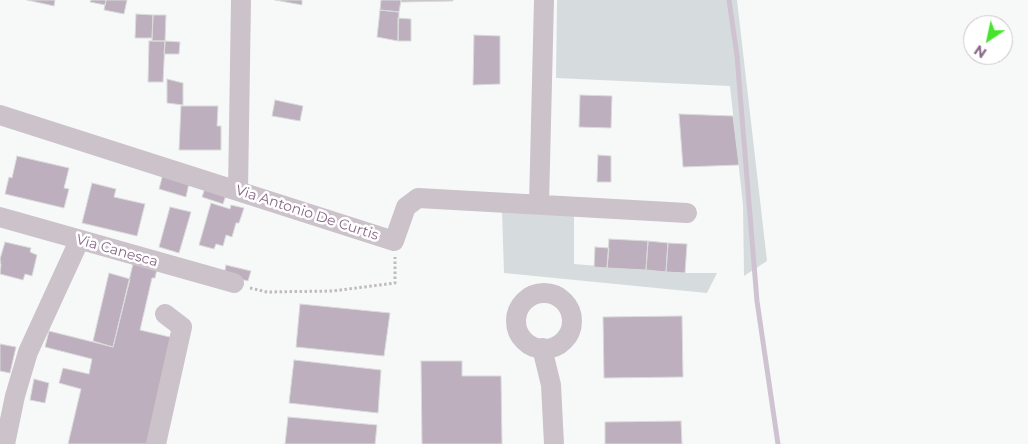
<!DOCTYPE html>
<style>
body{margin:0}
#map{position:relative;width:1028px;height:444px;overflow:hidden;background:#f7f9f9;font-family:Montserrat,sans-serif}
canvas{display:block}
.north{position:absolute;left:963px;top:15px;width:50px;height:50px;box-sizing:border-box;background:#fff;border:1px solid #cfc3cf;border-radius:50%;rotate:214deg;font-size:14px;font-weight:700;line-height:20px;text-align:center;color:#886886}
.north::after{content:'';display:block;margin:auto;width:18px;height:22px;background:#48e42d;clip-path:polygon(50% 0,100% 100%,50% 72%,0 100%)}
</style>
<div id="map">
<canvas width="1028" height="444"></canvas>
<div class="north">N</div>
</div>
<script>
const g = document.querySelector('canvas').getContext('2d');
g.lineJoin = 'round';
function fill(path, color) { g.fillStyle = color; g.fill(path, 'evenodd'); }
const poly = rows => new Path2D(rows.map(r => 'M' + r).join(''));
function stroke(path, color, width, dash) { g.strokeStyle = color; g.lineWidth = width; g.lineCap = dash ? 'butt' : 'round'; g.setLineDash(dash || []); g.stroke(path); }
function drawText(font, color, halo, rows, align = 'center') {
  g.font = font + ' Montserrat,sans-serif'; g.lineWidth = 5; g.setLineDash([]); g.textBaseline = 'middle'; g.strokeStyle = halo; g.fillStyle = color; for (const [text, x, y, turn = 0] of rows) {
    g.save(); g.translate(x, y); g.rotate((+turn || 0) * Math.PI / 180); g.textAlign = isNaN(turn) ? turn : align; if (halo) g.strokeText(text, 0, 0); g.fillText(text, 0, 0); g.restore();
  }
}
fill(poly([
 [557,0,737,0,767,261,744,276,743,205,730,86,556,78],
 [502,211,574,215,574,264,685,273,717,273,707,293,504,273]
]), '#d6dcde');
stroke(poly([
 [729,0,737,56,757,301,778,444]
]), '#cfc3d1', 5);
const building = poly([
 [27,0,55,0,54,6,27,0],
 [91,0,106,0,105,5,90,2,91,0],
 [106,0,127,0,124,14,104,10,106,0],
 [275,0,302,0,302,5,275,0],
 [381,0,401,0,399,12,380,10,381,0],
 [401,0,453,0,453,1,401,2,401,0],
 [380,10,399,12,398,41,377,37,380,10],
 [136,14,153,15,152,38,135,38,136,14],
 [153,15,166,15,165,41,152,41,153,15],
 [398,18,411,19,411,41,398,41,398,18],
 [474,35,500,36,500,84,473,85,474,35],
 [149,41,165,41,163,82,148,82,149,41],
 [165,41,180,42,179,54,164,54,165,41],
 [167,79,183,83,183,105,167,103,167,79],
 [580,95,612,96,611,128,579,127,580,95],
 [275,100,303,106,300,121,272,116,275,100],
 [181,106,218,106,217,126,221,126,221,150,179,150,181,106],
 [679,114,733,116,739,165,683,167,679,114],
 [598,155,611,156,611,182,597,182,598,155],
 [17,156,69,168,64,188,69,189,64,208,5,194,9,177,12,178,17,156],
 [163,174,189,183,186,197,159,189,163,174],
 [92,183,116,189,114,197,145,204,137,236,82,223,92,183],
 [205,188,226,195,223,204,202,197,205,188],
 [211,203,230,209,231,205,244,208,239,223,236,223,232,237,226,235,223,246,216,244,214,249,199,245,211,203],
 [170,207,191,212,179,253,159,247,170,207],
 [609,239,648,241,646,270,607,268,609,239],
 [648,241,668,243,666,272,646,270,648,241],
 [5,242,31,248,30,252,37,255,32,276,25,274,23,280,0,274,1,265,0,259,5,242],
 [668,243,687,244,685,273,666,272,668,243],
 [595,247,609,248,607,268,594,267,595,247],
 [133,264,157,269,155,278,152,278,140,330,174,338,149,444,68,444,81,389,59,383,63,368,89,374,92,359,45,347,49,331,113,347,133,264],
 [226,265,251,271,248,281,224,275,226,265],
 [109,273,130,279,113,347,93,341,109,273],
 [300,304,390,313,384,356,296,347,300,304],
 [682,316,683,377,604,378,603,317,682,316],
 [0,344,16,347,10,373,0,371,0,344],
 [294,360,381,370,378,413,289,403,294,360],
 [421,361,462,361,462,376,501,376,502,444,422,444,421,361],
 [34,379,49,383,45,403,30,400,34,379],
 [288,417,377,425,375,444,285,444,288,417],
 [681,421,682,444,605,444,605,422,681,421]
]);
fill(building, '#bdafbd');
stroke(building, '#d9dbdb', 1);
stroke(poly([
 [250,288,267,292,333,291,395,283,395,257]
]), '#c1bac0', 3, [2.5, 2.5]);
stroke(poly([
 [0,115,394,241,406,207,418,198,687,213],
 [238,191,241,0],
 [539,204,544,0],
 [0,217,234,283],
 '516 321a28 28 0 1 1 56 0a28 28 0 1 1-56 0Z',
 [542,348,551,385,554,444],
 [5,444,15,396,28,352,79,241],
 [156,444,182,327,165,314]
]), '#cbc2ca', 20);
drawText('14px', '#886886', '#fff', [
 ["Via Antonio De Curtis",307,213,18],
 ["Via Canesca",117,251,16]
]);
</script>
